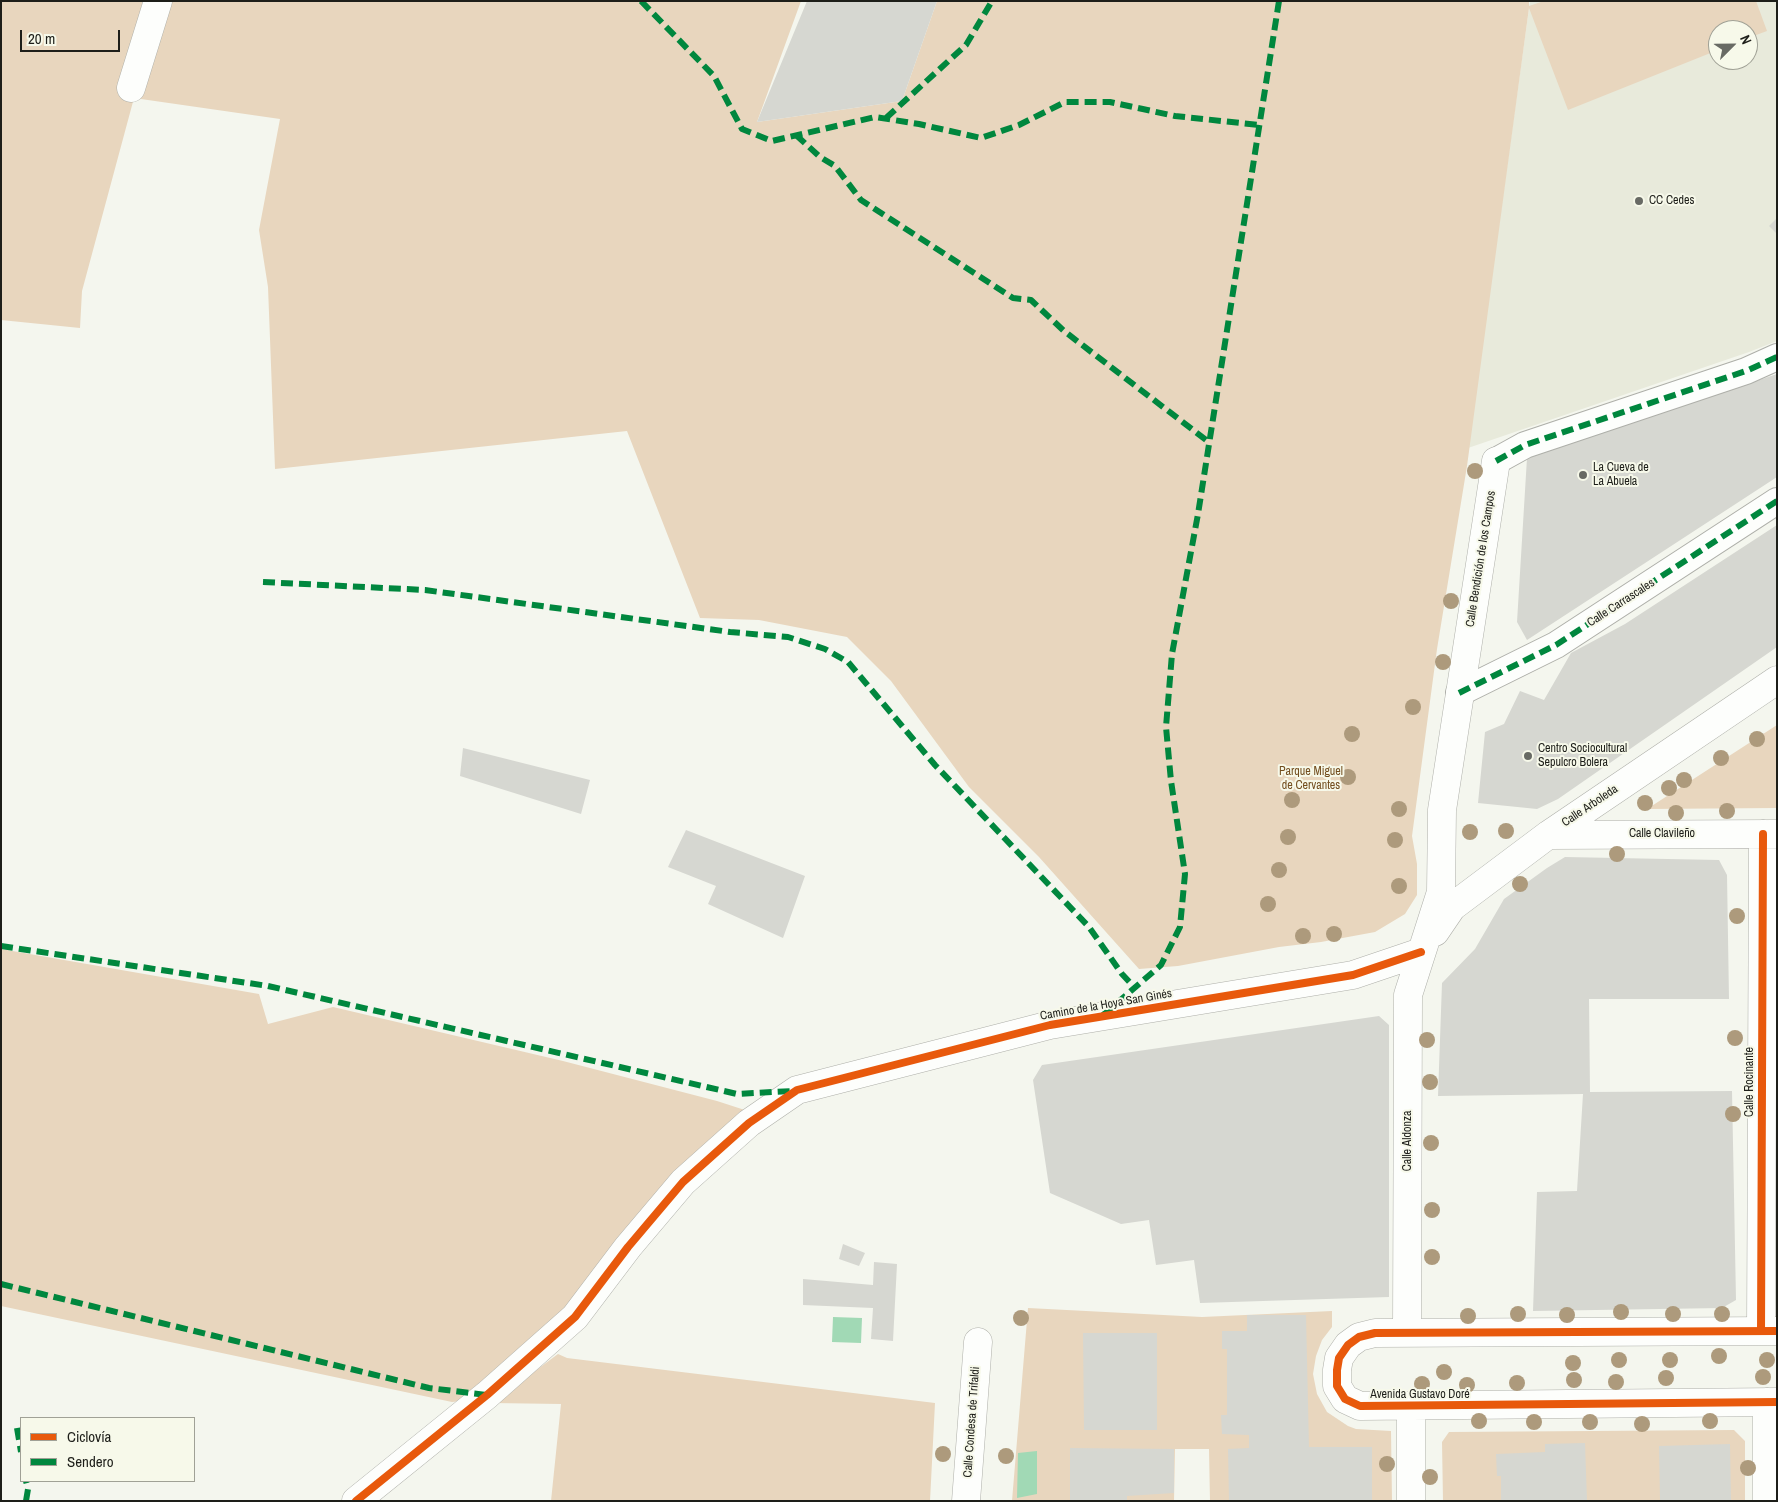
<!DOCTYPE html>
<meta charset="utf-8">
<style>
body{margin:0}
#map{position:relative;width:1778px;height:1502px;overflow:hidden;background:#f4f6ee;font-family:"Archivo Narrow",sans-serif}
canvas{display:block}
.frame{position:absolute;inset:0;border:2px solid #1d1e19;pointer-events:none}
.legend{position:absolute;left:20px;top:1417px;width:175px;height:65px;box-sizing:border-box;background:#f7f9ea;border:1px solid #a0a196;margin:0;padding:6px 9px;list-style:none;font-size:15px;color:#1d1e19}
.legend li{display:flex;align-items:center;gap:10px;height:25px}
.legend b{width:25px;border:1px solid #a0a196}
.north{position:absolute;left:1708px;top:20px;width:50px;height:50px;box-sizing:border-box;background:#f7f9ea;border:1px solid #a0a196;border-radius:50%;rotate:67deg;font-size:14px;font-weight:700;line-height:20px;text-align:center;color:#1d1e19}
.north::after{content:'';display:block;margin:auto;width:18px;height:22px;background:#686a64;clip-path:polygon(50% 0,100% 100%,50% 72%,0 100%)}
.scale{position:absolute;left:20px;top:30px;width:100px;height:22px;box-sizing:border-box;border:2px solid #1d1e19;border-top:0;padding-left:6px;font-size:15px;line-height:18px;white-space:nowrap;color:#1d1e19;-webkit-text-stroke:4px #f7f9ea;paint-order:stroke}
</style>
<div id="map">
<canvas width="1778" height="1502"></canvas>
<div class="frame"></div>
<ul class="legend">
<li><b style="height:6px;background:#e8590c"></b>Ciclovía</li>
<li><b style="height:6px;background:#00873e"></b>Sendero</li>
</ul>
<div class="north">N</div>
<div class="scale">20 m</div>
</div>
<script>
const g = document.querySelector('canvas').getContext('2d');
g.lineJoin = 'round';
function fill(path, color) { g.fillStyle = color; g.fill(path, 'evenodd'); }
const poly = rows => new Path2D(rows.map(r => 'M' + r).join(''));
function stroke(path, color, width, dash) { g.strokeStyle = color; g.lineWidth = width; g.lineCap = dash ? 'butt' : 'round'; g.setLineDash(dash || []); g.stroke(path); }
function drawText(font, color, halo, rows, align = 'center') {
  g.font = font + ' "Archivo Narrow",sans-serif'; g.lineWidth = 4; g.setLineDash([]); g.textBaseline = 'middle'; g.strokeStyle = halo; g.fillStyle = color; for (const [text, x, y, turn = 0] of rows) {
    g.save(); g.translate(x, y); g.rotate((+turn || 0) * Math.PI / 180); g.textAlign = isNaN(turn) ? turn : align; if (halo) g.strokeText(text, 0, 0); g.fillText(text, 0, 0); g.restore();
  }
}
fill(poly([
 [1530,1,1777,1,1777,341,1749,352,1468,448],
 [1718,30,1748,30,1748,60,1718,60]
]), '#e8eadb');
fill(poly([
 [1,1,143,1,118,95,134,98,163,1,801,1,757,122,902,101,937,1,1529,1,1529,6,1544,1,1756,1,1767,31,1748,38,1748,30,1718,30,1718,50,1568,110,1529,8,1467,466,1437,649,1412,836,1417,864,1417,895,1405,914,1375,932,1321,942,1279,947,1178,966,1139,969,1039,857,969,787,891,681,847,637,759,620,700,618,627,431,275,469,268,287,259,230,280,119,134,98,82,291,80,328,1,320],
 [1777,725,1777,808,1647,809],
 [1,949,259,994,268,1024,333,1007,563,1061,717,1101,754,1113,602,1275,471,1400,452,1402,1,1306],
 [1028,1308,1202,1317,1332,1311,1332,1327,1322,1340,1316,1356,1313,1374,1317,1394,1327,1412,1348,1426,1356,1429,1391,1431,1392,1501,1210,1501,1209,1449,1175,1449,1174,1501,1012,1501],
 [558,1354,567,1358,935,1403,930,1501,551,1501,561,1404,492,1403],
 [1734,1430,1745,1441,1745,1501,1443,1501,1442,1442,1449,1432]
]), '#e8d6be');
fill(poly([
 [833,1317,862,1318,861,1343,832,1342],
 [1037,1451,1037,1494,1017,1498,1018,1453]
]), '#a1d9b5');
fill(poly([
 [807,1,937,1,902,101,757,122],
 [1777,218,1777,234,1769,226],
 [1777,374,1777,477,1527,640,1517,622,1527,458],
 [1777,525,1777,647,1558,799,1537,809,1478,803,1485,732,1504,724,1520,691,1544,700,1571,653,1625,624],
 [463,748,590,780,581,814,460,776],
 [686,830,805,876,783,938,708,904,716,886,668,867],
 [1565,857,1719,860,1727,875,1729,999,1589,999,1590,1092,1732,1091,1736,1300,1722,1308,1533,1311,1537,1192,1577,1191,1583,1094,1438,1096,1442,983,1475,949,1504,899,1547,868],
 [1379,1016,1389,1025,1389,1297,1200,1303,1194,1260,1156,1265,1149,1220,1121,1224,1050,1193,1033,1080,1042,1065],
 [843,1244,865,1253,859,1266,839,1259],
 [874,1262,897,1264,893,1341,871,1339,873,1308,803,1305,803,1279,873,1285],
 [1247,1315,1306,1315,1309,1447,1372,1447,1372,1501,1229,1501,1228,1449,1249,1448,1249,1435,1222,1434,1221,1415,1227,1415,1227,1349,1222,1349,1222,1331,1247,1331],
 [1083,1333,1157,1333,1157,1430,1084,1430],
 [1585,1443,1587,1501,1501,1501,1501,1476,1497,1476,1496,1454,1545,1452,1545,1444],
 [1730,1444,1731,1501,1660,1501,1659,1446],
 [1070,1448,1174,1449,1174,1493,1127,1496,1127,1501,1070,1501]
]), '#d6d7d1');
const pedestrian = poly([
 [1496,461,1525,445,1746,371,1777,357],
 [1459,693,1556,645,1777,501]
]);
const minor = poly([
 [131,88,158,1],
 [1548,835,1777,834],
 [1435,932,1452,907,1548,835,1777,680],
 [1761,1331,1763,834],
 [1777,1331,1375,1333,1359,1337,1348,1345,1339,1358,1337,1370,1337,1386,1345,1399,1360,1406,1777,1402],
 [1407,1333,1408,995,1441,892,1442,810,1496,461],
 [1411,1406,1411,1501],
 [356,1501,487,1395,575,1317,628,1247,683,1182,749,1123,797,1090,1050,1025,1353,975,1421,952],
 [966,1501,978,1342],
 [1767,1501,1767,1402]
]);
stroke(pedestrian, '#aeafa9', 28);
stroke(minor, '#aeafa9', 29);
stroke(pedestrian, '#fdfefc', 26);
stroke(minor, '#fdfefc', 28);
stroke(poly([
 [641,1,714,76,742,129,772,141,875,117,919,124,981,138,1019,125,1065,102,1110,102,1175,116,1259,125],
 [886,118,966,45,992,1],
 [796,135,820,157,835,166,861,200,1013,298,1031,300,1064,331,1210,443],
 [1496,461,1525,445,1746,371,1777,357],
 [263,582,425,590,730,632,788,637,825,649,848,662,935,765,1089,927,1122,974,1135,988],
 [1459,693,1556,645,1777,501],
 [1,946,268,986,737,1094,792,1091],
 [1103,1015,1161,965,1180,927,1185,874,1171,781,1166,727,1172,654,1198,514,1279,1],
 [1,1284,429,1388,487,1395],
 [17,1428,21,1452],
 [26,1501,28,1489,26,1481]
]), '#00873e', 6, [12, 6]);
stroke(poly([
 [1761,1331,1763,834],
 [1777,1331,1375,1333,1359,1337,1348,1345,1339,1358,1337,1370,1337,1386,1345,1399,1360,1406,1777,1402],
 [356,1501,487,1395,575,1317,628,1247,683,1182,749,1123,797,1090,1050,1025,1353,975,1421,952]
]), '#e8590c', 8);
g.fillStyle = '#ad9a7c';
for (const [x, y] of [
 [1475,471],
 [1451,601],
 [1443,662],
 [1413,707],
 [1352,734],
 [1757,739],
 [1721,758],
 [1348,777],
 [1684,780],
 [1669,788],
 [1292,800],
 [1645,803],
 [1399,809],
 [1727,811],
 [1676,813],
 [1506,831],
 [1470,832],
 [1288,837],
 [1395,840],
 [1617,854],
 [1279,870],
 [1520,884],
 [1399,886],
 [1268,904],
 [1737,916],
 [1334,934],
 [1303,936],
 [1735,1038],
 [1427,1040],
 [1430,1082],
 [1733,1114],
 [1431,1143],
 [1432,1210],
 [1432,1257],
 [1621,1312],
 [1518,1314],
 [1673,1314],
 [1722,1314],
 [1567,1315],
 [1468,1316],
 [1021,1318],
 [1719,1356],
 [1619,1360],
 [1670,1360],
 [1767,1360],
 [1573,1363],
 [1444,1372],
 [1763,1377],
 [1666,1378],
 [1574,1380],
 [1616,1382],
 [1517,1383],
 [1422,1384],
 [1467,1385],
 [1479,1421],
 [1710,1421],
 [1534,1422],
 [1590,1422],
 [1642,1424],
 [943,1454],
 [1006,1456],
 [1387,1464],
 [1748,1468],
 [1430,1477]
]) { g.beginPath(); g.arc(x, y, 8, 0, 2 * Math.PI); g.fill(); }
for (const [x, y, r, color] of [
 [1639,201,5,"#686a64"],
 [1583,475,5,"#686a64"],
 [1528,756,5,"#686a64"]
]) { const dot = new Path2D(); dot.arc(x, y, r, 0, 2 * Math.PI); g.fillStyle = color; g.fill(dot); stroke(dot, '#f7f9ea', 2); }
drawText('12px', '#1d1e19', '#f7f9ea', [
 ["CC Cedes",1649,201],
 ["La Cueva de",1593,468],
 ["La Abuela",1593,482],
 ["Centro Sociocultural",1538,749],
 ["Sepulcro Bolera",1538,763]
], 'left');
drawText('12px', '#1d1e19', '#f7f9ea', [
 ["Calle Bendición de los Campos",1481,559,-81],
 ["Calle Carrascales",1621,603,-33],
 ["Calle Arboleda",1590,806,-34],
 ["Calle Clavileño",1662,834],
 ["Camino de la Hoya San Ginés",1106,1005,-10],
 ["Calle Rocinante",1750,1082,-90],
 ["Calle Aldonza",1408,1141,-90],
 ["Avenida Gustavo Doré",1420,1395],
 ["Calle Condesa de Trifaldi",972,1422,-86]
]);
drawText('12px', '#734e1f', '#f7f9ea', [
 ["Parque Miguel",1311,772],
 ["de Cervantes",1311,786]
]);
</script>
